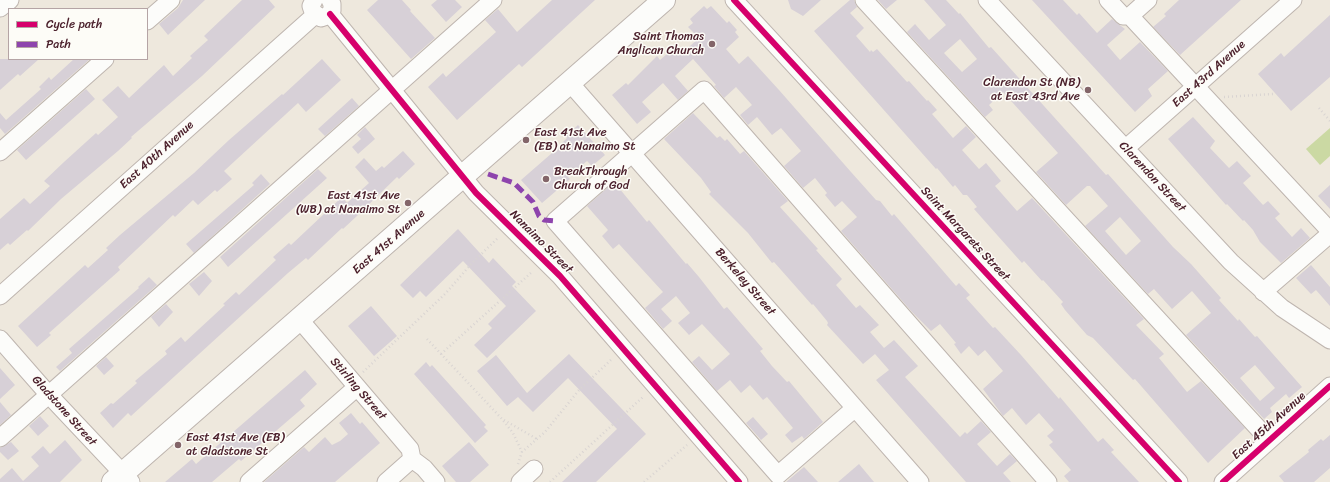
<!DOCTYPE html>
<style>
body{margin:0}
#map{position:relative;width:1330px;height:482px;overflow:hidden;background:#eee8dd;font-family:Sriracha,sans-serif}
canvas{display:block}
.legend{position:absolute;left:8px;top:8px;width:140px;height:52px;box-sizing:border-box;background:#fdfcf7;border:1px solid #b5a4a5;margin:0;padding:5px 7px;list-style:none;font-size:12px;color:#4a1f2b}
.legend li{display:flex;align-items:center;gap:8px;height:20px}
.legend b{width:20px;border:1px solid #b5a4a5}
</style>
<div id="map">
<canvas width="1330" height="482"></canvas>
<ul class="legend">
<li><b style="height:5px;background:#d6006c"></b>Cycle path</li>
<li><b style="height:5px;background:#8e44ad"></b>Path</li>
</ul>
</div>
<script>
const g = document.querySelector('canvas').getContext('2d');
g.lineJoin = 'round';
function fill(path, color) { g.fillStyle = color; g.fill(path, 'evenodd'); }
const poly = rows => new Path2D(rows.map(r => 'M' + r).join(''));
function stroke(path, color, width, dash) { g.strokeStyle = color; g.lineWidth = width; g.lineCap = dash ? 'butt' : 'round'; g.setLineDash(dash || []); g.stroke(path); }
function drawText(font, color, halo, rows, align = 'center') {
  g.font = font + ' Sriracha,sans-serif'; g.lineWidth = 3; g.setLineDash([]); g.textBaseline = 'middle'; g.strokeStyle = halo; g.fillStyle = color; for (const [text, x, y, turn = 0] of rows) {
    g.save(); g.translate(x, y); g.rotate((+turn || 0) * Math.PI / 180); g.textAlign = isNaN(turn) ? turn : align; if (halo) g.strokeText(text, 0, 0); g.fillText(text, 0, 0); g.restore();
  }
}
fill(poly([
 [1330,128,1330,156,1320,165,1306,149]
]), '#cbd9a3');
fill(poly([
 [183,0,205,0,168,35,159,24,178,8],
 [242,0,269,0,275,7,202,76,131,137,132,138,118,151,61,199,28,231,27,230,10,245,8,243,0,250,0,219,24,198,30,204,50,186,44,181,64,162,96,133,98,135,118,117,102,100,118,86,129,98,164,65,173,76,192,58,190,56,208,40,204,36],
 [378,0,402,0,411,10,410,11,435,38,411,59,367,10],
 [437,0,455,0,462,7,446,22,431,5],
 [552,0,595,0,522,67,519,64,457,120,428,87,443,73,446,77,496,32,485,20,498,9,517,32],
 [788,0,821,0,803,16,791,9],
 [850,0,854,0,857,7,850,13,864,28,856,36,870,52,871,50,873,52,877,49,907,82,909,81,927,101,928,100,937,110,932,114,953,138,966,126,976,137,962,150,979,169,986,163,1001,181,995,186,1017,211,1032,198,1144,319,1136,325,1164,354,1159,358,1187,392,1201,381,1245,428,1208,463,1135,379,1133,380,1093,338,1087,335,1065,310,1061,304,1063,302,1043,280,1042,281,1024,261,1022,263,974,209,977,207,967,195,963,195,955,185,953,187,937,168,936,169,814,31],
 [878,0,897,0,886,9],
 [924,0,946,0,959,14,960,13,989,48,991,47,1106,175,1108,174,1173,247,1191,264,1221,298,1219,300,1238,321,1239,319,1255,337,1257,336,1302,387,1289,398,1286,394,1270,408,1272,412,1264,419,1186,335,1211,313,1192,291,1172,309,1154,289,1148,294,1085,226,1108,206,1090,186,1087,186,1066,205,1036,172,1058,153,1003,92,989,105,993,110,985,117,907,32,915,24,929,40,946,25],
 [960,39,977,59,962,72,944,53],
 [1120,217,1141,241,1126,255,1105,231],
 [1255,365,1275,388,1260,401,1240,378],
 [1032,0,1063,0,1077,15,1079,13,1097,33,1112,19,1121,26,1125,29,1107,45,1120,60,1140,42,1168,71,1148,89,1152,96,1135,112],
 [1179,0,1241,0,1180,55,1153,27,1166,16,1164,14],
 [704,6,707,9,711,6,727,23,729,21,737,30,735,32,739,37,726,49,739,64,748,56,779,90,851,172,876,200,880,201,892,216,894,214,956,286,959,283,970,295,966,298,993,328,995,327,1021,355,1059,399,1060,397,1098,442,1103,438,1114,450,1111,452,1139,482,1069,482,1064,476,1071,470,1049,445,1053,442,1047,436,1054,430,1039,413,1026,425,1012,408,1003,416,983,389,1003,371,985,350,978,356,969,346,961,354,954,344,956,343,940,324,931,331,912,312,841,231,857,217,842,201,835,207,825,195,827,193,815,178,803,188,784,166,801,151,781,128,772,135,757,117,748,125,740,115,752,105,736,87,724,98,714,86,716,85,693,59,675,76,688,91,678,100,663,83,642,102,651,112,637,124,612,95,626,83,628,85,657,56,660,60,675,47,681,54,699,38,688,27,693,23,690,19],
 [1330,15,1330,77,1291,111,1258,74,1281,53,1284,57],
 [0,59,39,59,20,76,18,74,0,90],
 [74,59,90,59,5,134,0,128,0,113,6,120,41,89,39,87,49,77,51,80],
 [322,59,341,80,306,112,298,103,224,171,232,179,217,192,215,190,198,205,193,200,175,217,173,215,118,267,120,270,49,333,51,335,37,347,18,326,85,265,88,268,108,250,106,248,120,235,194,173,229,140,282,94,283,95],
 [86,89,95,99,26,160,17,150],
 [352,98,359,106,325,136,318,129],
 [693,113,717,138,720,136,725,141,727,139,740,154,744,151,788,201,780,207,818,249,816,250,842,279,836,285,856,308,860,305,879,325,870,332,884,348,894,340,918,366,905,377,960,437,965,432,967,434,981,421,991,432,977,444,997,466,1010,454,1017,461,1003,473,1011,482,966,482,876,380,889,370,875,354,863,364,827,325,828,323,827,321,813,304,812,305,774,262,772,263,748,233,709,194,711,192,701,178,664,139],
 [1193,117,1215,141,1210,148,1229,168,1237,161,1251,176,1243,183,1263,205,1268,201,1280,214,1275,218,1292,237,1301,228,1310,238,1281,263,1260,242,1253,230,1244,220,1243,221,1227,204,1226,205,1168,139],
 [578,125,605,155,592,166,587,161,568,177,570,179,542,203,521,180,552,153,567,138,566,136],
 [365,127,375,139,358,154,352,147,361,139,357,135],
 [403,151,415,164,399,179,397,177,358,215,343,229,342,228,308,260,306,258,288,273,131,416,128,413,113,428,100,413,111,403,113,404,137,383,135,381,167,354,165,351,181,337,185,342,225,305,223,304,236,292,239,295,276,260,273,257,289,243,291,245,342,197,347,203,369,183,355,167,364,158,376,171,382,166,384,168],
 [318,169,327,178,228,267,220,257],
 [261,174,270,184,194,253,186,244,254,185,252,183],
 [614,182,647,222,649,220,686,264,687,263,699,277,724,309,727,307,763,349,760,351,772,366,787,382,789,381,823,422,804,439,802,436,792,443,785,435,793,428,767,397,763,400,750,385,741,393,730,380,717,391,692,362,699,356,712,370,730,354,702,324,689,335,678,323,690,313,676,296,661,309,672,321,663,329,645,308,663,292,619,244,613,249,602,236,608,230,587,206],
 [1330,185,1330,209,1318,196],
 [458,229,489,263,493,258,516,282,512,286,536,311,487,358,474,345,492,328,488,324,506,306,463,261,426,297,420,291,413,298,400,285],
 [1311,265,1330,287,1330,306,1316,290,1311,294,1296,278],
 [204,272,212,281,199,296,189,284],
 [149,277,157,285,60,371,56,367,72,353,69,349,139,288,138,287],
 [166,304,173,312,159,327,151,317],
 [371,306,397,336,374,356,348,326],
 [569,354,646,434,596,482,562,482,617,429,568,378,533,412,518,397,507,406,477,371,496,355,527,393],
 [106,357,114,366,104,375,96,366],
 [426,362,430,367,432,365,486,425,484,427,488,431,475,443,414,374],
 [0,368,15,385,0,399],
 [305,370,317,384,300,400,305,406,241,461,239,459,212,482,165,482,192,459,196,464],
 [0,402,11,415,0,425],
 [351,413,360,424,362,422,380,443,335,482,264,482,304,447,309,452,325,437,332,445,340,441,348,434,339,423],
 [40,416,49,426,38,436,29,426],
 [753,417,768,434,761,440,746,423],
 [1330,435,1330,468,1314,482,1284,482,1279,476,1309,452,1308,450,1321,439,1323,441],
 [65,440,82,460,60,482,0,482,0,479,12,468,23,481,39,466,31,457,43,446,50,454],
 [11,442,19,451,8,460,0,452,0,448],
 [469,442,489,465,470,482,456,482,442,466],
 [859,464,874,482,838,482],
 [804,467,818,482,786,482]
]), '#d7d0d7');
const minor = poly([
 [314,0,311,6,313,12,321,18,327,16,332,11,332,4,330,0],
 [734,0,1179,482],
 [864,0,1269,440],
 [987,0,1231,262,1282,308,1330,340],
 [1108,0,1123,16,1130,16,1148,0],
 [0,8,10,0],
 [330,14,476,193,560,276,739,482],
 [1130,16,1330,231],
 [147,21,171,0],
 [570,83,920,482],
 [1126,148,1293,0],
 [0,152,105,59],
 [1263,292,1330,234],
 [0,296,315,15],
 [300,320,410,449,412,459],
 [0,339,49,395,131,482],
 [855,408,778,475,555,221,704,90,1048,482],
 [0,438,493,0],
 [412,459,424,468,436,482],
 [249,482,357,387],
 [386,482,412,459],
 [520,482,534,469],
 [1223,482,1330,386]
]);
const major = poly([
 [113,482,664,0]
]);
stroke(minor, '#beb5af', 19);
stroke(major, '#beb5af', 24);
stroke(poly([
 [1224,97,1273,94],
 [1319,108,1330,121],
 [427,339,502,419,513,433,522,452],
 [441,354,533,271],
 [363,372,446,293,472,263,499,237],
 [504,420,537,439],
 [518,464,522,452,545,432,579,390,612,359],
 [550,482,644,396],
 [644,482,687,445]
]), '#d9d4d2', 2.5, [1, 3]);
stroke(minor, '#fcfcfa', 17);
stroke(major, '#fcfcfa', 22);
stroke(poly([
 [488,174,514,183,533,202,539,216,544,220,555,221]
]), '#8e44ad', 5, [10, 5]);
stroke(poly([
 [734,0,1179,482],
 [330,14,476,193,560,276,739,482],
 [1223,482,1330,386]
]), '#d6006c', 6);
for (const [x, y, r, color] of [
 [712,44,4,"#836569"],
 [1088,90,4,"#836569"],
 [526,140,4,"#836569"],
 [546,179,4,"#836569"],
 [408,203,4,"#836569"],
 [178,445,4,"#836569"]
]) { const dot = new Path2D(); dot.arc(x, y, r, 0, 2 * Math.PI); g.fillStyle = color; g.fill(dot); stroke(dot, '#fdfcf7', 1.5); }
drawText('12px', '#4a1f2b', '#fdfcf7', [
 ["Saint Thomas",704,37],
 ["Anglican Church",704,51],
 ["Clarendon St (NB)",1080,83],
 ["at East 43rd Ave",1080,97],
 ["East 41st Ave",534,133,"left"],
 ["(EB) at Nanaimo St",534,147,"left"],
 ["BreakThrough",554,172,"left"],
 ["Church of God",554,186,"left"],
 ["East 41st Ave",400,196],
 ["(WB) at Nanaimo St",400,210],
 ["East 41st Ave (EB)",186,438,"left"],
 ["at Gladstone St",186,452,"left"]
], 'right');
drawText('12px', '#4a1f2b', '#fdfcf7', [
 ["East 43rd Avenue",1209,74,-42],
 ["East 40th Avenue",157,155,-42],
 ["Clarendon Street",1152,177,47],
 ["Saint Margarets Street",965,234,47],
 ["East 41st Avenue",389,242,-41],
 ["Nanaimo Street",541,242,45],
 ["Berkeley Street",745,282,49],
 ["Stirling Street",358,389,49],
 ["Gladstone Street",64,411,48],
 ["East 45th Avenue",1269,426,-42]
]);
</script>
